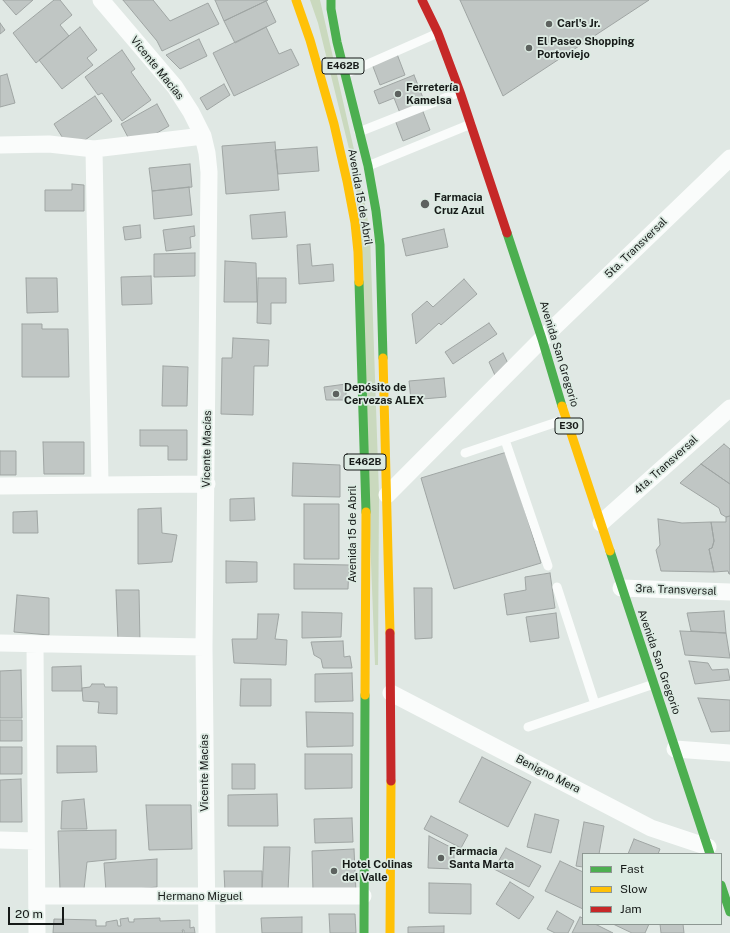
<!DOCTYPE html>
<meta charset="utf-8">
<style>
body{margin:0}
#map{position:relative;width:730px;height:933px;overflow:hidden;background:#e0e8e4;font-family:"Public Sans",sans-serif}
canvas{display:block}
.legend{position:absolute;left:582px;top:853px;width:140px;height:72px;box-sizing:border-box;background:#ddebe3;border:1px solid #8d9792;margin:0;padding:5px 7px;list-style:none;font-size:12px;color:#161a18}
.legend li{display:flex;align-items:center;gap:8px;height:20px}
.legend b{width:20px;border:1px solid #8d9792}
.scale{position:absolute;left:8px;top:907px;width:56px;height:18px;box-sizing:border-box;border:2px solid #161a18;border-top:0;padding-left:5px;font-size:12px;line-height:14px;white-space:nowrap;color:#161a18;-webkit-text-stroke:3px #ddebe3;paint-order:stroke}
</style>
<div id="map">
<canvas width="730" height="933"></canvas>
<ul class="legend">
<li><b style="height:5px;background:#4caf50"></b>Fast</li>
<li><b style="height:5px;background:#ffc107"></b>Slow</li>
<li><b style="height:5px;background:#c62828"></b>Jam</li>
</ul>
<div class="scale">20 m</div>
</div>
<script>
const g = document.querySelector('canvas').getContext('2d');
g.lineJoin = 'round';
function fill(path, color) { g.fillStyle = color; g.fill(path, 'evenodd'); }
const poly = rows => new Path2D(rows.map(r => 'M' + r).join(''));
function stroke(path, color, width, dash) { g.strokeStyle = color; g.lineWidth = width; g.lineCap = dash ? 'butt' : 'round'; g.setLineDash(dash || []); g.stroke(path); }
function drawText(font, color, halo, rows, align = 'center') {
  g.font = font + ' "Public Sans",sans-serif'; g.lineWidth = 3.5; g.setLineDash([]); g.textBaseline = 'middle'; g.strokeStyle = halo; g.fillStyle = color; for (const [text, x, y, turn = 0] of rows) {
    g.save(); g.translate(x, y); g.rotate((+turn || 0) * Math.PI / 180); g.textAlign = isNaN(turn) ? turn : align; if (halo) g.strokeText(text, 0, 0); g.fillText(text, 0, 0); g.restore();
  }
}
fill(poly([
 [310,0,320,0,360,176,370,233,379,494,378,665,375,665,356,177,318,23]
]), '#cad9be');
const building = poly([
 [3,0,33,0,16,15,3,0],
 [54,0,60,0,72,15,60,25,69,36,36,63,13,33,54,0],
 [123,0,153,0,170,21,208,3,219,24,162,51,157,41,123,0],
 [215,0,268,0,224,21,215,0],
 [460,0,649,0,503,96,460,0],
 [266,1,276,22,235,43,224,21,266,1],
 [0,23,5,30,0,34,0,23],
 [80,27,97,50,87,58,93,65,62,89,39,60,80,27],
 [266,27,279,54,291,49,299,65,234,96,213,53,266,27],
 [199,39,207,56,180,69,166,55,199,39],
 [122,50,135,69,131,72,151,100,122,121,102,93,98,95,85,77,122,50],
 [397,54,405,75,380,85,372,64,397,54],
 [7,74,15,103,0,107,0,76,7,74],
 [414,75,425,103,400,113,394,98,379,104,374,91,414,75],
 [224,84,230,95,207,110,200,98,224,84],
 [95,96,112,121,85,140,64,140,54,124,95,96],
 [157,104,169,126,150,137,130,141,121,124,157,104],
 [422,109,430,130,403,141,395,120,422,109],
 [275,142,279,190,226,194,222,146,275,142],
 [317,147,319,171,278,174,275,150,317,147],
 [190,164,192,187,152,191,149,168,190,164],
 [72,184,84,185,84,211,45,211,45,190,72,190,72,184],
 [189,187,192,215,154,219,152,191,189,187],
 [285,212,287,237,252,239,250,215,285,212],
 [140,225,141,238,125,240,123,227,140,225],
 [194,226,195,236,190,237,191,248,166,251,163,230,194,226],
 [444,229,448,247,406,256,402,239,444,229],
 [310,244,312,266,333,264,334,281,299,284,297,245,310,244],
 [195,253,195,276,154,277,154,254,195,253],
 [225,261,256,263,257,302,224,302,225,261],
 [151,276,152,304,122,305,121,277,151,276],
 [26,278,57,278,58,312,27,313,26,278],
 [258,278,286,278,286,303,271,303,271,324,257,323,258,278],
 [464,279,477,294,441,325,439,323,416,344,412,314,427,301,433,307,464,279],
 [489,323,497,334,453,364,445,352,489,323],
 [22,324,42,324,42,329,68,329,69,377,22,377,22,324],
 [233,338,269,340,268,366,254,366,253,415,221,414,222,358,232,358,233,338],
 [503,353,512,372,498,382,489,362,503,353],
 [163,366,188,367,187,406,162,406,163,366],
 [444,378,446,397,411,400,409,381,444,378],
 [346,384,346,400,326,400,324,387,346,384],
 [140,430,187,430,187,460,168,460,168,446,140,446,140,430],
 [43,442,84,442,84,474,44,474,43,442],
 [724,444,730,449,730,484,701,464,724,444],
 [0,451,16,451,16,475,0,475,0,451],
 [507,452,541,563,454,589,421,478,507,452],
 [293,463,340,465,340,497,292,496,293,463],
 [701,464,730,484,730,516,726,517,721,514,719,508,680,483,701,464],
 [254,498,255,520,230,521,230,499,254,498],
 [304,504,339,504,339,559,304,559,304,504],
 [161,508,162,533,177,535,172,562,138,564,138,509,161,508],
 [37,511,38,533,13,533,13,512,37,511],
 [730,516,730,574,729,574,728,571,714,572,709,549,712,548,714,541,711,522,726,522,726,517,730,516],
 [658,519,682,523,711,522,714,541,712,548,709,549,714,572,661,571,656,550,660,545,658,519],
 [226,561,257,562,257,582,226,583,226,561],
 [294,564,349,565,348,589,294,589,294,564],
 [550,573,555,608,507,615,504,594,526,590,525,577,550,573],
 [414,588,432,588,432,638,415,639,414,588],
 [116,590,139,590,140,642,118,640,116,590],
 [17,595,49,598,49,635,14,632,17,595],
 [724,611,726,633,691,631,687,613,724,611],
 [302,612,342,613,341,637,302,638,302,612],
 [556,613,559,638,530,642,526,617,556,613],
 [258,614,279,614,275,639,287,640,286,665,234,663,232,639,257,639,258,614],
 [680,631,726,633,730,658,685,655,680,631],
 [343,641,344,657,350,656,352,668,323,668,321,659,314,655,311,642,343,641],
 [689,661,708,663,712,670,728,669,730,680,695,684,689,661],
 [81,666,82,691,52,691,52,667,81,666],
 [21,670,22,718,0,718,0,671,21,670],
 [352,673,353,701,315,702,315,674,352,673],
 [241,679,271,679,271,706,240,706,241,679],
 [92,684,104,684,105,687,117,687,117,714,98,713,99,702,83,701,82,688,90,687,92,684],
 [698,698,730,700,730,731,711,732,698,698],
 [306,712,353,713,353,746,307,747,306,712],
 [0,720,22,720,22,741,0,741,0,720],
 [57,746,96,746,97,772,57,773,57,746],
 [0,747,22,747,22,774,0,774,0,747],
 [305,754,352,754,352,788,305,789,305,754],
 [482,757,531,782,508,827,459,802,482,757],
 [232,764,255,764,255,789,232,789,232,764],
 [21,779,22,822,0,822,0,780,21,779],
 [277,794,278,826,228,826,228,795,277,794],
 [84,799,87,829,61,829,62,801,84,799],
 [146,805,191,805,192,849,149,850,146,805],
 [535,814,559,820,551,853,527,847,535,814],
 [431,816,468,835,461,848,424,829,431,816],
 [352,818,353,842,315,843,314,819,352,818],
 [584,822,604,826,599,854,583,854,583,867,576,866,584,822],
 [116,830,116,859,87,862,84,889,60,890,58,831,116,830],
 [429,836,454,849,454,869,428,868,429,836],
 [634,839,660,849,658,854,628,854,634,839],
 [264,847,290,847,288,892,262,892,264,847],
 [506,848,541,866,529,887,494,869,506,848],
 [354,849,356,892,313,892,312,851,354,849],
 [157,859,157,887,106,892,104,863,157,859],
 [560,861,583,872,583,909,545,891,560,861],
 [224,871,262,871,262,892,225,892,224,871],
 [510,882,534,897,519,919,496,904,510,882],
 [429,883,471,884,471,914,429,913,429,883],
 [557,911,574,921,568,933,555,933,547,929,557,911],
 [329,914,355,914,356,933,330,933,329,914],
 [302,917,302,933,262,933,261,918,302,917],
 [580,917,583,918,583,924,595,924,613,933,572,933,580,917],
 [128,918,129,922,134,922,134,919,160,918,160,921,190,920,190,928,194,927,195,933,184,933,184,930,182,930,183,933,53,933,54,919,96,920,96,926,106,926,106,922,117,920,118,926,121,926,120,919,128,918],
 [613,924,649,924,645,933,632,933,613,924],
 [660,924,683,924,684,933,661,933,660,924],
 [444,926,444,933,408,933,408,927,444,926]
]);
fill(building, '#c0c6c4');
stroke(building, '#9fa5a3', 1);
stroke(poly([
 [345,74,438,33],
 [359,132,460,92],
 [368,166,471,124],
 [505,440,548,566],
 [465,453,566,419],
 [557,587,595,704],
 [528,727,654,684]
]), '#fafcfb', 9);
stroke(poly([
 [101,0,175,87,191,112,203,136,207,153,209,172,204,647,207,933],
 [0,145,49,144,94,149,203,136],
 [94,149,100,485],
 [0,486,207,484],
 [387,495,542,339,730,158],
 [601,523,730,408],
 [621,588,730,592],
 [0,643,204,647],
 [35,644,37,933],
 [391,693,651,828,708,847],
 [675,749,730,753],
 [0,840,35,841],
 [37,896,363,896]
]), '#fafcfb', 17);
stroke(poly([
 [331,0,331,9,337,42,368,166,376,211,380,245,383,358],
 [507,233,542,339,562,406],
 [359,282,366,512],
 [610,551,710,854],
 [721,885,730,912],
 [364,933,365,695]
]), '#4caf50', 9);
stroke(poly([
 [296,0,310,40,334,124,347,181,355,223,358,252,359,282],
 [383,358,390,633],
 [562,406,610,551],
 [365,695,366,512],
 [390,933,391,781]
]), '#ffc107', 9);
stroke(poly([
 [422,0,438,33,460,92,507,233],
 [390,633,391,781]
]), '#c62828', 9);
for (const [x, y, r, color] of [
 [549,24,4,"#5d625f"],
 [529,48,4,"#5d625f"],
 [398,94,4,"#5d625f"],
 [425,204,5,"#5d625f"],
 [336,394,4,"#5d625f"],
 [441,858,4,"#5d625f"],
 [334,871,4,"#5d625f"]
]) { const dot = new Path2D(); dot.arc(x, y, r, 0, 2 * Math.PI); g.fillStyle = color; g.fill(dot); stroke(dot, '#ddebe3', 1.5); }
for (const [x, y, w] of [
 [343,66,42],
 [569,426,28],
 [365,462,42]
]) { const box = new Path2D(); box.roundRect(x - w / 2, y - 8, w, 16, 3); g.fillStyle = '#ddebe3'; g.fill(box); stroke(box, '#161a18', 1); }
drawText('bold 10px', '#161a18', null, [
 ["E462B",343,66],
 ["E30",569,426],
 ["E462B",365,462]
]);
drawText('bold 11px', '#161a18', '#ddebe3', [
 ["Carl's Jr.",557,24],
 ["El Paseo Shopping",537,42],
 ["Portoviejo",537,55],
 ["Ferretería",406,88],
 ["Kamelsa",406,101],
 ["Farmacia",434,198],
 ["Cruz Azul",434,211],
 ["Depósito de",344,388],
 ["Cervezas ALEX",344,401],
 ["Farmacia",449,852],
 ["Santa Marta",449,865],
 ["Hotel Colinas",342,865],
 ["del Valle",342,878]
], 'left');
drawText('11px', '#161a18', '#ddebe3', [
 ["Vicente Macías",157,68,51],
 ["Avenida 15 de Abril",360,197,80],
 ["5ta. Transversal",636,248,-44],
 ["Avenida San Gregorio",559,354,73],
 ["Vicente Macías",207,449,-89],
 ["4ta. Transversal",666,465,-42],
 ["Avenida 15 de Abril",353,534,-90],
 ["3ra. Transversal",676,590,2],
 ["Avenida San Gregorio",659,662,71],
 ["Vicente Macías",205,773,-90],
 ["Benigno Mera",548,774,27],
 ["Hermano Miguel",200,897]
]);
</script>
